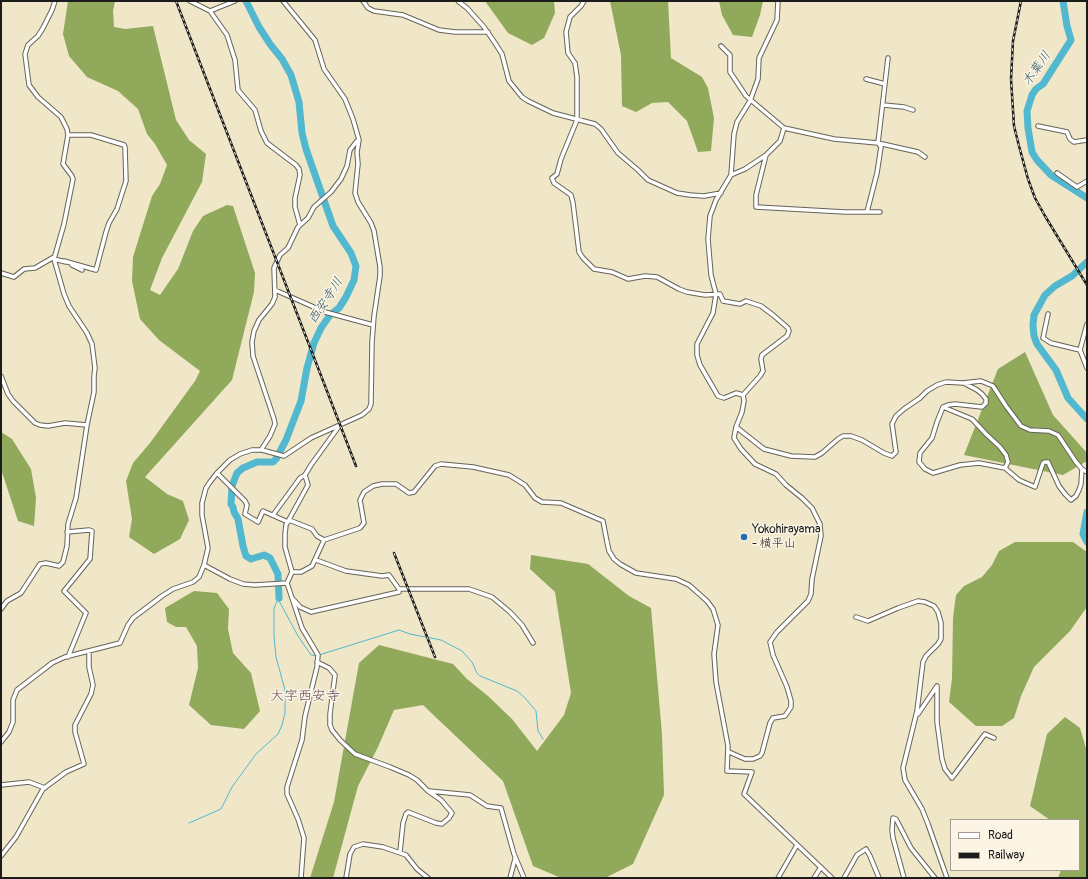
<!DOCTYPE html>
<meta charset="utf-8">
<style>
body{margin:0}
#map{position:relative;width:1088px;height:879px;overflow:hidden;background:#f0e6c8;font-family:Pangolin,sans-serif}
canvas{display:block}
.frame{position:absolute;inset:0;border:2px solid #1c1c1c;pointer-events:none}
.legend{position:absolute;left:950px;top:819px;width:130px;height:52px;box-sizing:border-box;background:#fcf5e5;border:1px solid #a29e95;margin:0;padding:5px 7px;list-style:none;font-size:12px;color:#1c1c1c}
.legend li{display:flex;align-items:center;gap:8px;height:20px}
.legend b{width:20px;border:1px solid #a29e95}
</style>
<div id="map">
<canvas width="1088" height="879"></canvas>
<div class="frame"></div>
<ul class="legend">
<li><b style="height:5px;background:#fff"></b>Road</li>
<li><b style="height:5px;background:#1c1c1c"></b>Railway</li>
</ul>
</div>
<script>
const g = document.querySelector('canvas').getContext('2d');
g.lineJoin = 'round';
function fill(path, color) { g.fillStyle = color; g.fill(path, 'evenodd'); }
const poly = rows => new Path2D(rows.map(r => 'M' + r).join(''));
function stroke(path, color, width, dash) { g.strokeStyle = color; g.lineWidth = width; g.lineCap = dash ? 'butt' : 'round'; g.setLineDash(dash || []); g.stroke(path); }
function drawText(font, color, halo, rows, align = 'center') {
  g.font = font + ' Pangolin,"Klee One",sans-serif'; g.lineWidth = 3; g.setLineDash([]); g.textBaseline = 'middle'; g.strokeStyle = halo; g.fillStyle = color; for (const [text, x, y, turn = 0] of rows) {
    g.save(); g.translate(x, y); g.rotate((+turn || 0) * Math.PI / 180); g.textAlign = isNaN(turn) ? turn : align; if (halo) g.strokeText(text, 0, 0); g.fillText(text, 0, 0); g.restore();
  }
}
fill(poly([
 [68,1,115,1,113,11,114,27,125,29,153,26,176,120,189,140,206,154,202,182,162,258,150,290,160,295,178,269,193,231,203,216,227,205,233,206,255,273,254,292,232,380,145,477,167,494,183,501,189,520,180,539,154,554,129,537,132,519,126,481,133,463,150,443,195,381,200,371,159,340,140,319,132,281,133,257,152,196,160,184,167,165,155,144,147,134,138,109,118,91,87,77,69,56,63,34],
 [485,1,554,1,555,13,544,38,532,45,508,33],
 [610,1,668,1,671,58,702,77,708,88,714,118,711,151,698,152,687,121,668,102,652,103,636,112,622,106,621,55],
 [719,1,763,1,760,15,752,37,733,35,722,15],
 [1025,352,1053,415,1087,453,1087,461,1063,475,964,455,998,369],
 [1,432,12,439,31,469,36,498,34,526,18,521,1,469],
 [1015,542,1073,542,1087,552,1087,607,1070,631,1034,667,1021,696,1014,718,1002,726,976,726,949,702,952,678,953,618,956,595,964,586,982,577,992,565,999,551],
 [531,555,588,564,629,596,651,608,662,734,664,795,633,864,605,878,561,878,533,866,503,781,423,705,394,710,378,747,358,786,333,878,310,878,334,802,359,663,379,645,453,664,467,679,488,696,512,719,537,751,564,715,571,693,555,592,530,569],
 [194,591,217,593,229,609,228,629,233,653,251,673,260,711,244,729,211,725,189,705,198,668,197,646,186,627,176,627,167,622,165,608],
 [1065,717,1080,728,1087,752,1087,878,1058,878,1061,870,1079,870,1079,820,1050,820,1030,806,1047,734]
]), '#90a95b');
stroke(poly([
 [319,655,399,630,410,634,441,640,462,651,472,662,477,673,480,676,517,691,525,698,536,711,538,731,543,739],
 [189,823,221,809,232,787,256,754,278,734,282,725,285,713,285,690,276,657,274,636,274,608,278,599,298,636,311,655,316,656]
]), '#52b8d0', 1);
stroke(poly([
 [246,1,259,27,270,44,282,59,291,75,299,102,302,133,306,149,333,226,351,253,356,266,354,280,346,297,339,308,330,315,321,328,314,343,307,368,301,401,286,440,276,459,273,462,257,462,243,468,237,473,232,486,231,504,233,507,234,512,238,519,243,546,246,556,251,559,264,555,270,558,278,574,279,598],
 [1063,1,1067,26,1071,40,1043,84,1036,89,1032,95,1027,111,1028,128,1032,152,1037,160,1051,175,1087,198],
 [1087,262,1072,276,1055,286,1045,295,1034,315,1033,325,1034,336,1037,344,1056,370,1068,398,1087,419],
 [1087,512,1083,534,1087,542]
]), '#52b8d0', 7);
const minor = poly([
 [190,1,210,11,227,35,235,60,238,90,255,110,261,131,267,143,296,165,299,169,300,175,295,198,295,207,300,225],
 [363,1,368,8,374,11,403,15,439,30,455,32,488,32],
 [458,1,467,8,484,27,495,43,502,54,509,81,522,97,528,101,553,113,595,124,601,129,618,153,638,170,648,180,677,193,690,195,704,196,721,193],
 [584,1,581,6,570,17,566,32,568,53,575,63,577,77,577,120,561,159,557,174,552,178,554,183,571,195,573,203,579,252,583,258,594,269,612,272,628,279,645,276,657,277,679,289,687,292,705,295,720,294,723,301,740,304,746,301,761,306,773,315,788,328,789,331,787,336,762,355,761,359,763,371,760,376,743,395],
 [210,11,235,1],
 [721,46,730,55,730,72,746,96,784,128,834,139,878,143,918,152,925,157],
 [866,79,885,84],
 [883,105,904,107,913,110],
 [1038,126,1067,132,1070,139,1074,142,1087,140],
 [766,155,756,195,756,207,845,212,880,212],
 [1057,173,1077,187,1087,181],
 [731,175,745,169,766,155,780,141,784,128],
 [867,212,877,173,881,147,878,143,888,58],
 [54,259,66,262],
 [64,261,96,270,106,232,109,223,117,209,126,181,125,147,124,145,91,135,68,135],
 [72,265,82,270,73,265],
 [1,273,14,277,24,269,35,268,54,257],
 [275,290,325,312,373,325],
 [1048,314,1043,338,1051,343,1080,350],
 [1087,324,1080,350,1087,368],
 [1,376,8,394,13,401,35,423,40,425,48,426,65,423,87,425],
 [964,383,977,390,982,394,986,399,986,403,982,407,955,404,948,405,943,407,937,422,932,438,920,453,919,462,925,469,933,473,960,465,979,463,1005,468,1019,480,1035,487,1043,463,1045,462,1048,462,1059,486,1065,494,1071,500,1076,496,1079,490,1081,484,1082,469],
 [743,395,736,393,724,398,718,396,700,365,697,355,697,344,713,313,716,294,711,275,708,239,710,216,716,200,731,175,734,134,737,122,750,101,758,79,759,58,777,20,778,1],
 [943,407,972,419,986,434,1000,447,1006,455,1008,462,1005,468],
 [736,427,764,449,791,456,815,457,822,453,838,439,843,436,851,436,862,440,884,453,892,456,896,452,892,424,896,416,904,409,920,398,927,391,937,385,946,382,963,383,981,381,993,386,1006,406,1021,426,1030,430,1049,431,1058,435,1076,462,1082,469,1087,472],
 [261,450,270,436,275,424,274,419,253,356,252,342,254,331,259,320,272,304,275,297,274,268,280,255,288,248,298,227,308,218,314,207,331,192,341,179,347,166,350,150,357,141],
 [217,473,245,501,247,505,245,514,258,522,263,511,288,522],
 [273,515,300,478,305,475,311,465,340,425],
 [289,520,312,529,317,536,324,540],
 [67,532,89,530,92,531,90,559,64,591,86,613,68,657],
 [316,560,346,571,382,576,389,575,399,589,469,589,492,597,510,612,522,625,533,643],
 [204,565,230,579,243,584,255,585,287,583],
 [292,572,301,572,312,566,324,540,360,528,364,523,360,500,364,492,373,486,382,484,396,484,409,493,414,492,435,466,441,464,473,467,509,475,525,485,535,498,542,502,561,503,603,521,607,542,609,551,614,559,620,564,636,573,676,579,689,585,707,601,713,609,718,625,714,654,716,682,728,746,727,771,752,772,744,794,832,878],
 [293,599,300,607,311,612,399,592],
 [1,609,7,601,21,593,40,564,46,563,59,566,63,562,67,546,68,524,76,498,87,425,94,392,94,376,95,368,92,344,87,333,69,306,64,294,54,259,64,224,73,179,72,176,63,164,68,135,67,129,61,117,38,97,29,85,25,54,28,45,38,36,43,28,52,10,55,1],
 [856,617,868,621,898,608,918,601,925,602,934,606,938,612,941,623,941,639,938,644,926,656,923,662,917,711,903,768,905,780,922,809,928,824,947,878],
 [317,662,329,668,335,675,330,714,330,725,332,730,340,740,355,754,390,767,409,775,417,780,428,791,441,800,452,813,449,818,442,824,436,823,408,812,406,814,403,823,400,852],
 [918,714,937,686,937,722,942,759,945,769,952,778,985,734,994,738],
 [1,742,9,732,13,722,13,700,17,690,52,663,65,657,120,643,128,625,133,618,162,596,173,589,193,582,199,577,204,565,208,548,202,515,202,503,206,488,210,482,217,473,230,460,240,454,252,450,262,450,284,456,311,438,362,415,369,409,371,404,372,342,374,316,380,276,380,267,374,231,371,223,358,202,355,193,358,164,357,152,359,140,353,119,345,99,324,69,315,40,283,1],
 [729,752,745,759,753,759,760,756,762,753,770,723,773,718,785,716,791,707,791,701,787,687,773,655,770,642,777,632,808,601,811,594,812,579,821,536,820,524,812,508,802,498,786,485,776,474,755,464,741,449,734,438,736,427,742,412,744,401,743,395],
 [1,785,29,782,45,788],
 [429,791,470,795,487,806,501,808,514,854,524,878],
 [1,856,16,837,43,789,66,772,84,764,75,732,75,725,91,694,93,685,89,667,89,651],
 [301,878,304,838,298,819,287,794,287,787,302,740,305,716,317,667,318,655,302,628,287,583,292,572,285,547,285,534,286,525,308,485,305,475],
 [346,878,350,854,354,847,363,844,383,847,406,855,417,869,428,878],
 [510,878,515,859],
 [778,878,797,845],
 [814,878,821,867],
 [844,878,857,855,866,849,870,856,879,878],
 [904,878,893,838,892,830,893,818,896,819,911,848,935,878]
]);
stroke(minor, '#666358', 5.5);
stroke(minor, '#fff', 3.5);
const rail = poly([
 [176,1,356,466],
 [1021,1,1013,41,1011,79,1014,126,1019,146,1028,179,1035,198,1045,216,1087,285],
 [394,553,435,657]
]);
stroke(rail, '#1c1c1c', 2.5);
stroke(rail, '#fcf5e5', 1, [3]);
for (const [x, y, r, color] of [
 [744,537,4,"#1f6fb2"]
]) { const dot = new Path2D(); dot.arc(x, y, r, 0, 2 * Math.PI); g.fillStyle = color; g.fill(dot); stroke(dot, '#fcf5e5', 1.5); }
drawText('12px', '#1c1c1c', '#fcf5e5', [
 ["Yokohirayama",752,530],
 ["- 横平山",752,544]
], 'left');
drawText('italic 13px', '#325a64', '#fcf5e5', [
 ["木葉川",1037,69,-55],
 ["西安寺川",326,301,-57]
]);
drawText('14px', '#644958', '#fcf5e5', [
 ["大字西安寺",305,696]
]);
</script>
